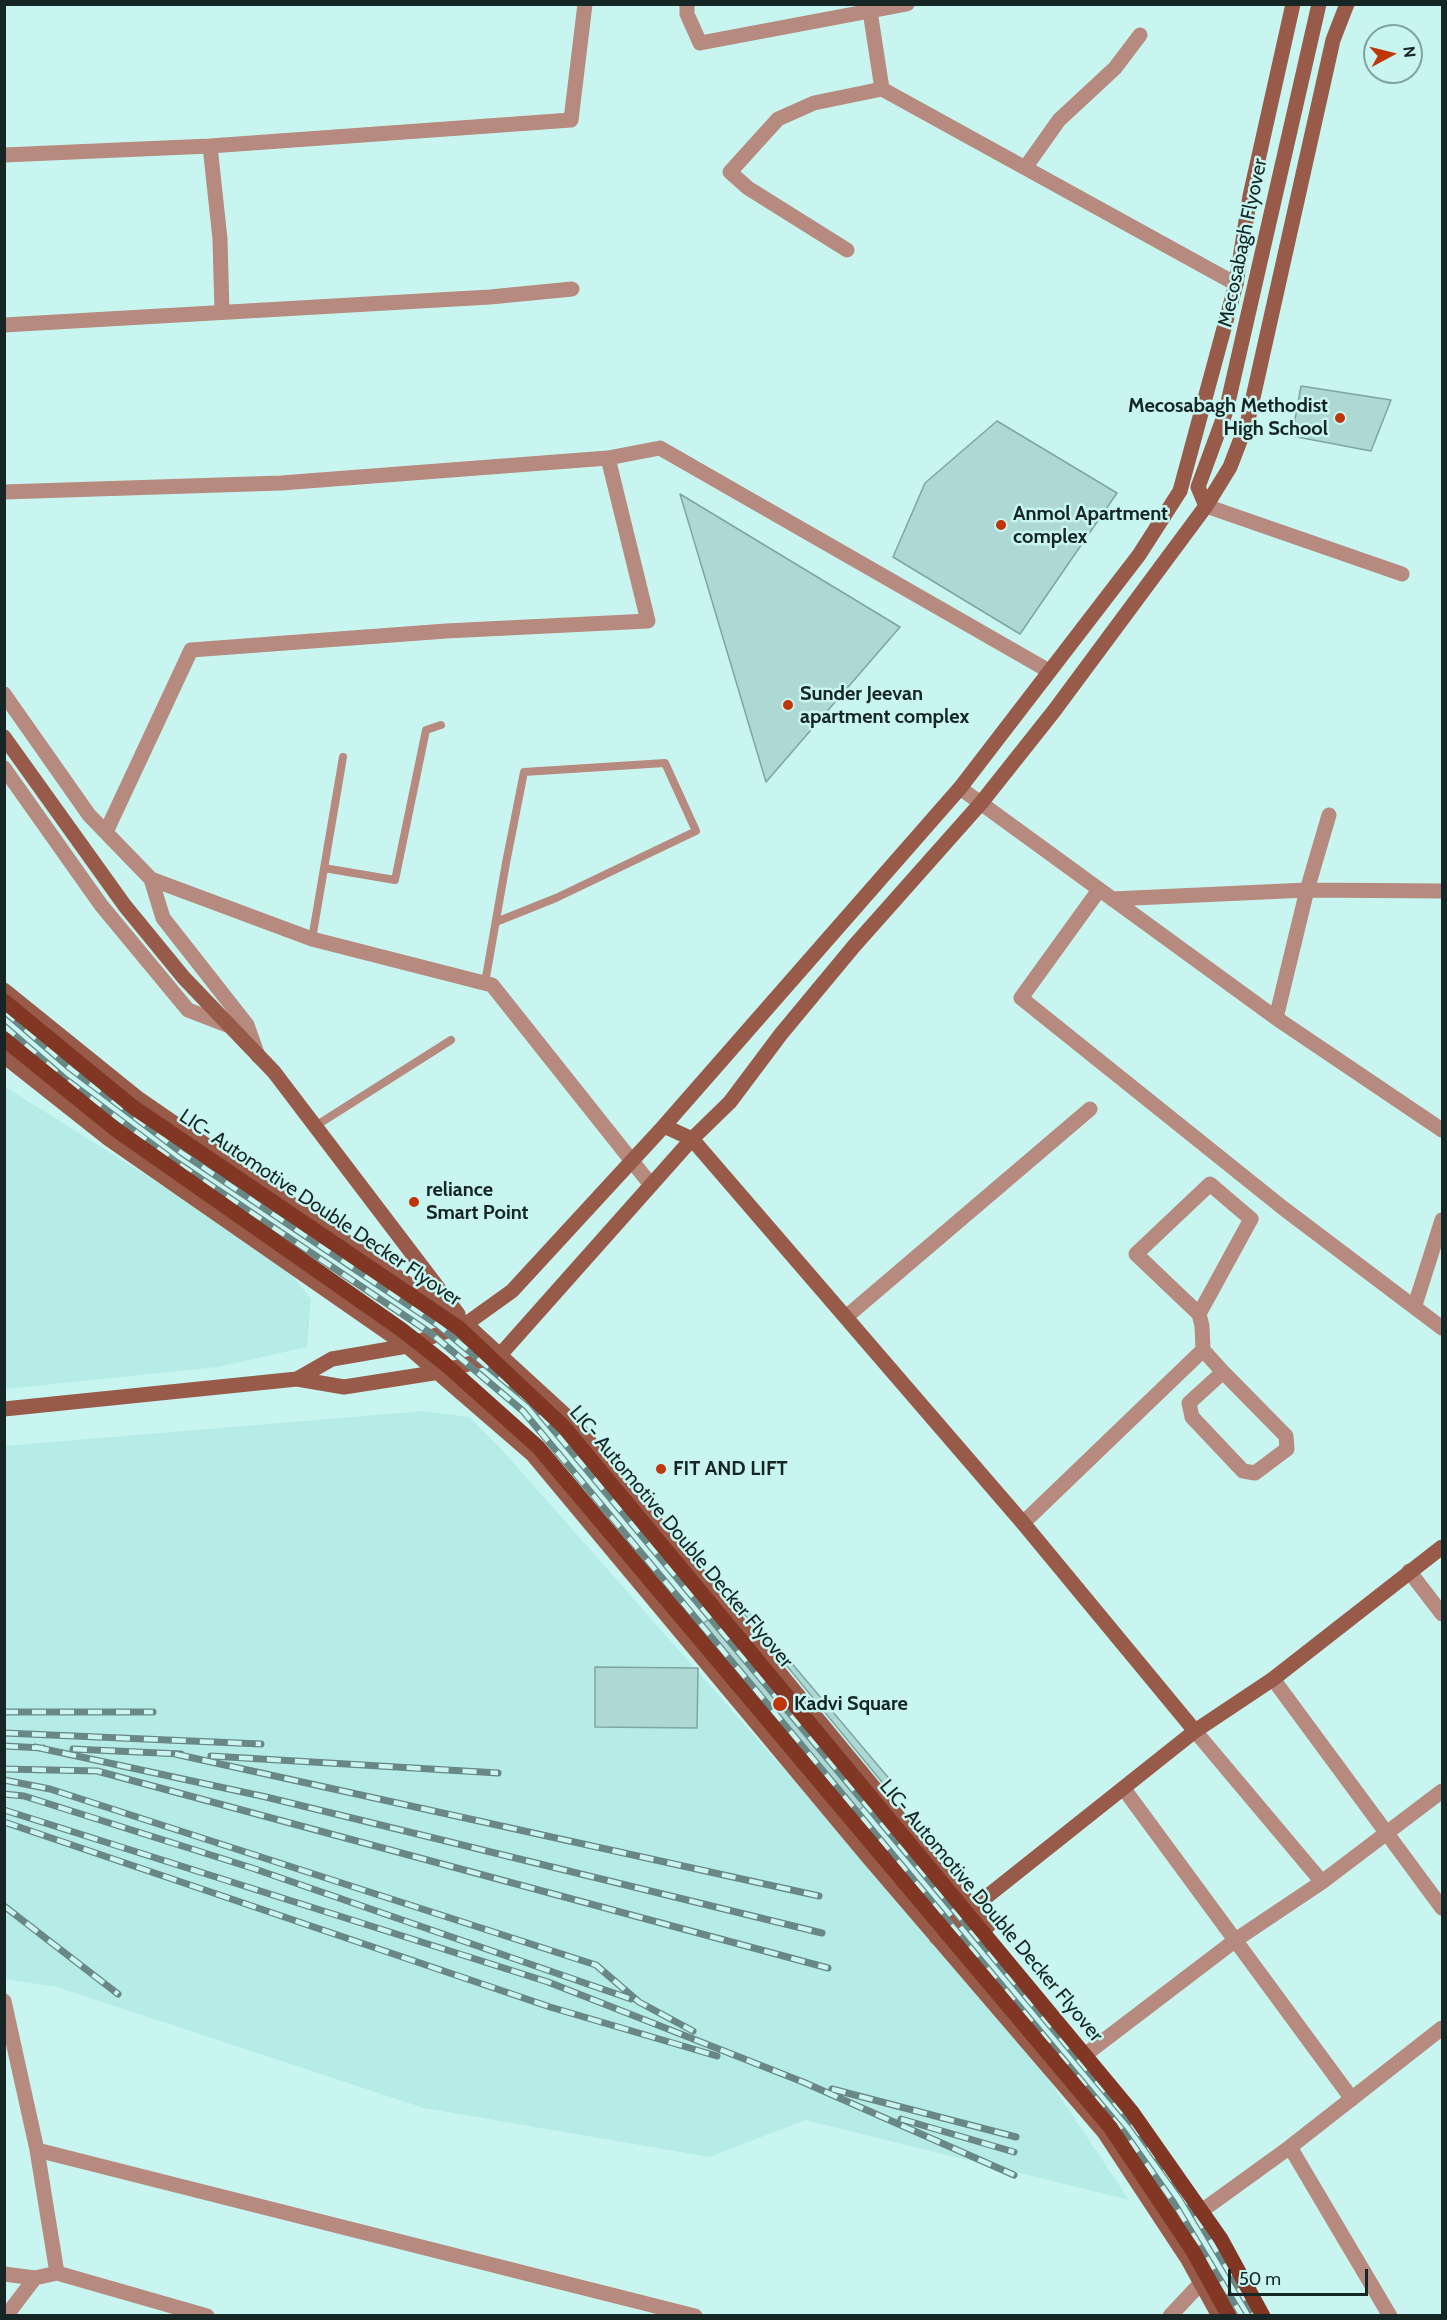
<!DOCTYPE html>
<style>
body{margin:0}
#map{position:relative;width:1447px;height:2320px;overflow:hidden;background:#c9f5f1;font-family:Cabin,sans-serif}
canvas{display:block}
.frame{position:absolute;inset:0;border:6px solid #152625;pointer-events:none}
.north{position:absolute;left:1363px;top:24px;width:60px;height:60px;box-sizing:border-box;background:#c9f5f1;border:2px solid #81a29f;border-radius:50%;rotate:83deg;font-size:16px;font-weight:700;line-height:24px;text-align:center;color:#152625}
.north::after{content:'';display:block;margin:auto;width:21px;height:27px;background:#bf3608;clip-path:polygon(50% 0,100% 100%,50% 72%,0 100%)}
.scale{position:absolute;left:1228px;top:2269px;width:140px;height:27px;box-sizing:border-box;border:3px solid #152625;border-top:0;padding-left:8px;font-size:18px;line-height:21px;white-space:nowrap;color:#152625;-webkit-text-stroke:4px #c9f5f1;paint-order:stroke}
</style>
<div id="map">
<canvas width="1447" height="2320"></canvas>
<div class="frame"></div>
<div class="north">N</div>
<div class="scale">50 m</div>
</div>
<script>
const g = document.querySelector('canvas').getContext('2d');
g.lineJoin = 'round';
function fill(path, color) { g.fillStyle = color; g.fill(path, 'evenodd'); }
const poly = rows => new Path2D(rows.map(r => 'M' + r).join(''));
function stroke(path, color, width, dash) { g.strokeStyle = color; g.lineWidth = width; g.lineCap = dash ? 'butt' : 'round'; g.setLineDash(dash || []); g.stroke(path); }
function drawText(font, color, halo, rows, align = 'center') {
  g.font = font + ' Cabin,sans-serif'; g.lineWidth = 5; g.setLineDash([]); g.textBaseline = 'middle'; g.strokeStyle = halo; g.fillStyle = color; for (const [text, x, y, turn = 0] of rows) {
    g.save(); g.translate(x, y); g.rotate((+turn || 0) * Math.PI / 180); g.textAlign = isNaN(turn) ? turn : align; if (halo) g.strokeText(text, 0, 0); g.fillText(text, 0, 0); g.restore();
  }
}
fill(poly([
 [4,1086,279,1259,311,1299,307,1347,218,1367,5,1389],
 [423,1411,469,1417,504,1452,1021,2038,1129,2200,805,2120,710,2157,424,2108,57,1987,5,1979,4,1446]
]), '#b6ece7');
const building = poly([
 [1301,386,1391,400,1371,451,1292,436,1301,386],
 [997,421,1117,493,1020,634,893,557,925,483,997,421],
 [680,494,900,627,766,782,680,494],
 [735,1596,892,1782,886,1787,732,1599,735,1596],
 [710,1618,865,1805,857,1812,701,1625,710,1618],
 [595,1667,698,1668,697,1728,595,1727,595,1667]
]);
fill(building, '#add8d4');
stroke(building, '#7da6a3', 1.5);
stroke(poly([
 [324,868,395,880,426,730,441,725],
 [312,939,343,757],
 [485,983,506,863,524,772,665,763,696,831,556,898,496,922],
 [317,1125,451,1040]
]), '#b68a7e', 8);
stroke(poly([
 [687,4,687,14,700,43,870,11,882,89,1236,284],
 [870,11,907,4],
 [210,146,220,239,222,312],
 [4,155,210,146,571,120,585,4],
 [1025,168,1059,120,1115,68,1140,35],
 [847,250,748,188,730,172,778,119,814,103,882,89],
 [4,325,490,297,572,289],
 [4,492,281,483,608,458,660,448,1049,671],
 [1206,506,1402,574],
 [4,694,89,815,151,879,163,918,247,1025,258,1056],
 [4,768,101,905,188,1010,227,1025],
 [960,788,1276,1018,1442,1130],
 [106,832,191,650,446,631,648,621,608,458],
 [151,879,312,939,492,985,651,1185],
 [1099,890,1021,998,1283,1208,1442,1328],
 [1112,899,1307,890,1442,891],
 [1276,1018,1307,890,1329,815],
 [1415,1305,1442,1220],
 [1199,1314,1251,1219,1210,1184,1136,1254,1199,1314,1202,1326,1203,1350,1223,1372,1189,1403,1192,1417,1243,1471,1255,1473,1287,1449,1286,1436,1223,1372],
 [846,1317,1090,1109],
 [1023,1523,1203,1350],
 [1409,1571,1442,1614],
 [1273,1679,1442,1908],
 [1195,1731,1322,1882],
 [1124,1789,1352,2099],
 [4,2001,37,2150,57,2273,35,2278,4,2274],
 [1090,2051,1237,1939,1322,1882,1442,1791],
 [1290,2147,1390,2316],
 [37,2150,695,2316],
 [1207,2207,1290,2147,1442,2028],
 [57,2273,207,2316],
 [6,2316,35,2278],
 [1170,2316,1201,2283]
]), '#b68a7e', 15);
stroke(poly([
 [1206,506,1198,487,1226,411,1319,4],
 [4,737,125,906,184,978,274,1072,458,1314],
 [4,990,139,1099,466,1324,573,1422,988,1926],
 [4,1056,109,1139,407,1346,532,1454,868,1857,1104,2132,1187,2258,1219,2316],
 [664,1126,692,1139,1023,1523,1195,1731],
 [297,1379,332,1359,407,1346,466,1324,512,1291,664,1126,960,788,1139,555,1180,491,1236,284,1250,196,1293,4],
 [4,1409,297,1379,344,1387,440,1372,500,1355,692,1139,730,1102,781,1034,854,946,981,803,1054,711,1206,506,1230,467,1248,420,1333,40,1347,4],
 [936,1937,1195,1731,1273,1679,1442,1547]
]), '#985a49', 15);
const rail = poly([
 [4,1011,71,1069,182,1153,438,1325,531,1403,1133,2125,1184,2196,1255,2316],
 [4,1026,64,1078,176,1162,432,1334,523,1411,1124,2132,1174,2203,1242,2316],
 [4,1712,153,1712],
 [4,1733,261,1744],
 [4,1746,43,1748],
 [35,1747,266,1797,822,1933],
 [73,1749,181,1754],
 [175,1754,819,1896],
 [211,1756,498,1773],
 [4,1769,97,1771,828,1968],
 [4,1780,50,1789,596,1965,639,2002,693,2031],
 [4,1794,24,1796,252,1868,631,1999],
 [4,1810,548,1982,803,2082,1014,2175],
 [4,1822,550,2007,717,2056],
 [4,1906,118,1994],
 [832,2089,1016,2137],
 [901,2119,1014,2152]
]);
stroke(rail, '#698785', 7);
stroke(rail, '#c9f5f1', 4.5, [14]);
stroke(poly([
 [4,1001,133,1107,459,1328,564,1427,1132,2112,1221,2239,1263,2316],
 [4,1039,115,1129,402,1330,444,1363,538,1447,1110,2127,1193,2251,1229,2316]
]), '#813723', 15);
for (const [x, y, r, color] of [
 [1340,418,6,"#bf3608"],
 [1001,525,6,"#bf3608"],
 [788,705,6,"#bf3608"],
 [414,1202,6,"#bf3608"],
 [661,1469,6,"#bf3608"],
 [780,1704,8,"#bf3608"]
]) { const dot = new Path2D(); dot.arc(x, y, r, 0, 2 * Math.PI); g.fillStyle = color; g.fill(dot); stroke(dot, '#c9f5f1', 2); }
drawText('20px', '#152625', '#c9f5f1', [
 ["Mecosabagh Flyover",1243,243,-78],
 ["LIC- Automotive Double Decker Flyover",320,1208,34],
 ["LIC- Automotive Double Decker Flyover",681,1537,50],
 ["LIC- Automotive Double Decker Flyover",991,1911,50]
]);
drawText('bold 20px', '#152625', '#c9f5f1', [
 ["Mecosabagh Methodist",1328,406,"right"],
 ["High School",1328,429,"right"],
 ["Anmol Apartment",1013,514],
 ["complex",1013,537],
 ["Sunder Jeevan",800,694],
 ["apartment complex",800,717],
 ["reliance",426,1190],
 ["Smart Point",426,1213],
 ["FIT AND LIFT",673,1469],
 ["Kadvi Square",794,1704]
], 'left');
</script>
